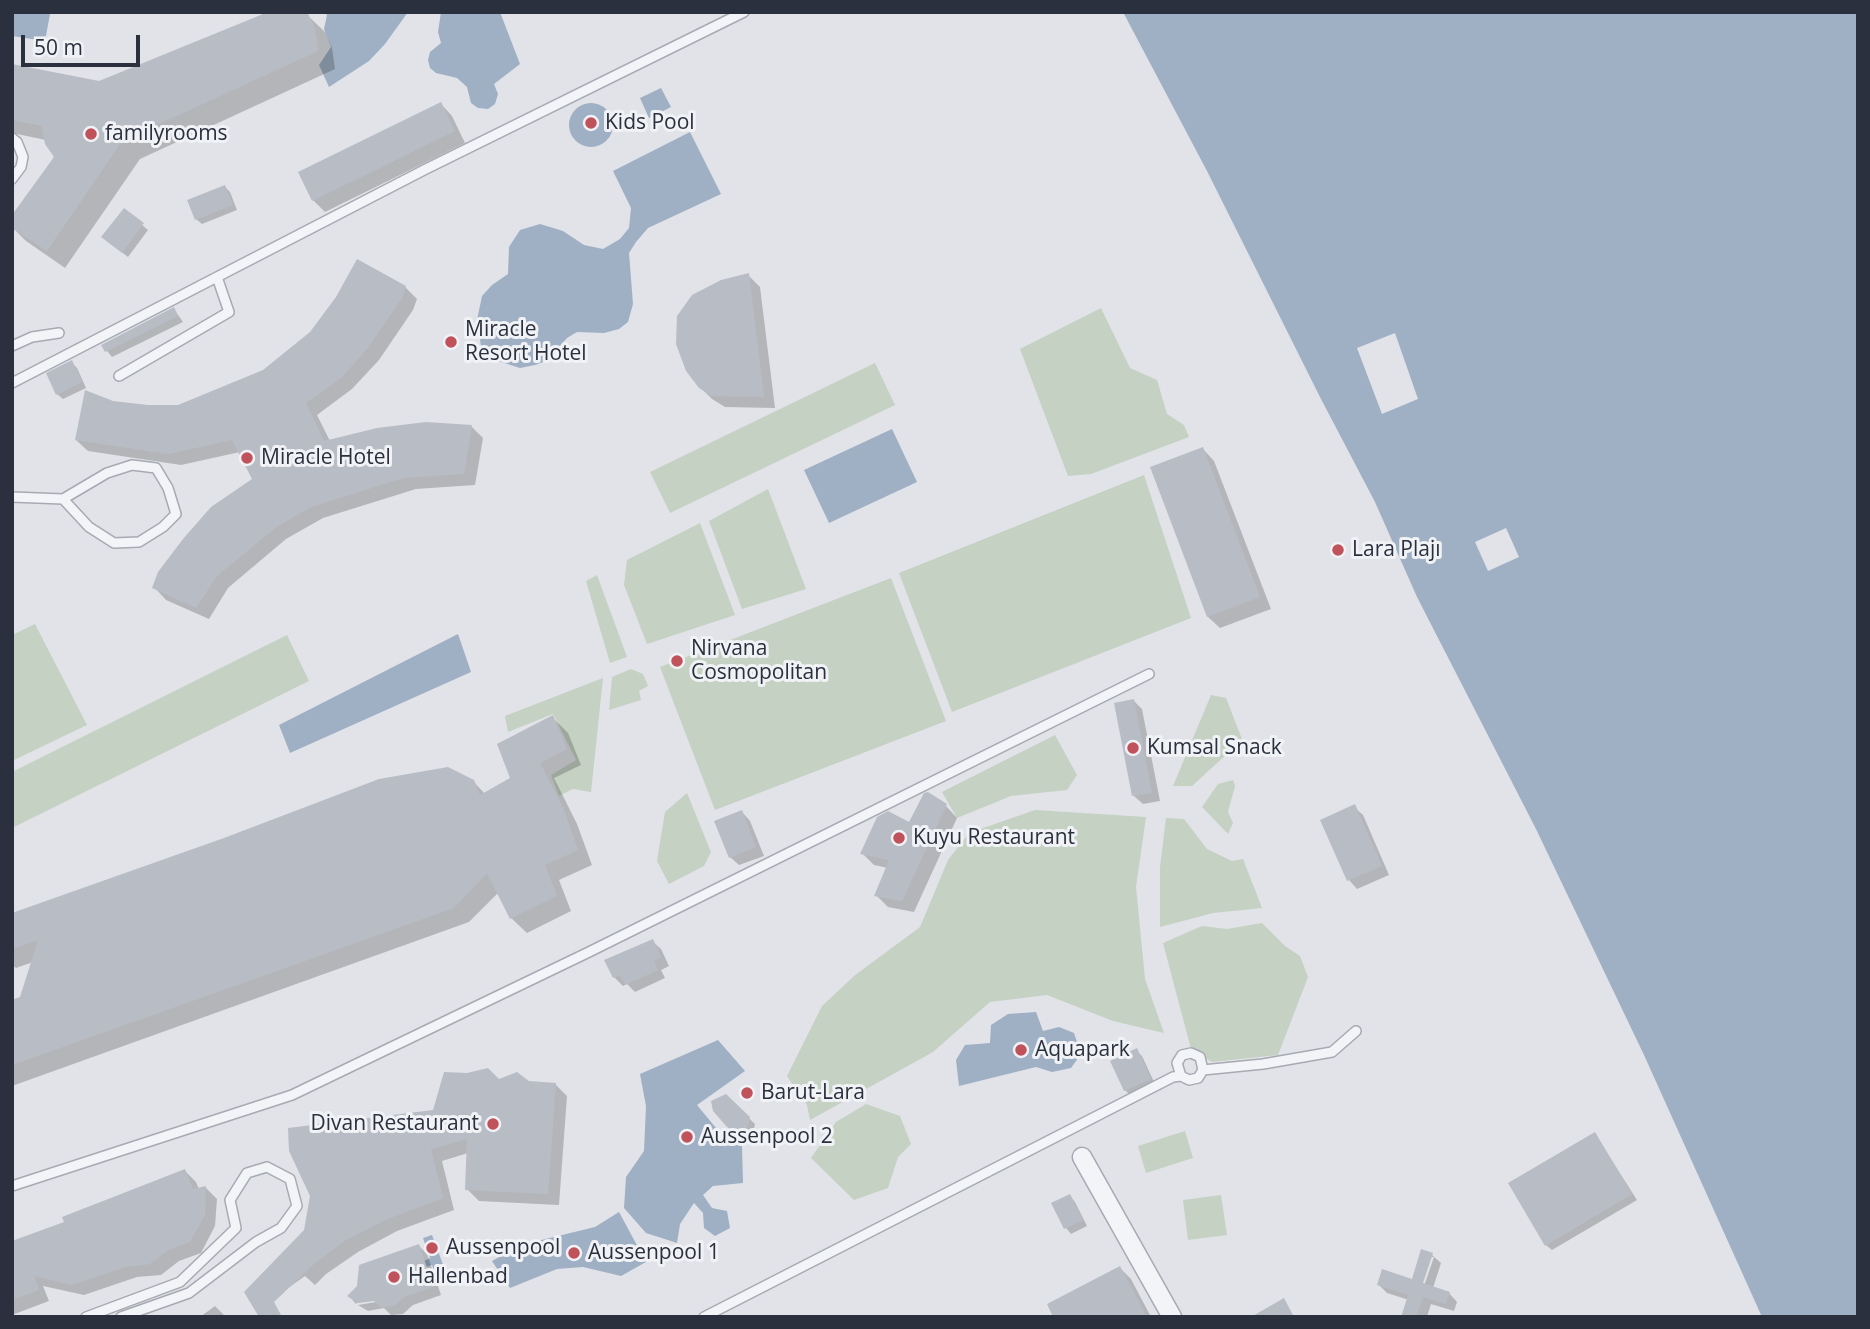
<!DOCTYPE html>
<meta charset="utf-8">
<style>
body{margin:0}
#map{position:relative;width:1870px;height:1329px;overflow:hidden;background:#e1e3e8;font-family:"Open Sans",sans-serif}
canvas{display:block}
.frame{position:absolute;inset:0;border:14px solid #2b303e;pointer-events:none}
.scale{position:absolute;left:21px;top:35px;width:119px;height:32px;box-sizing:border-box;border:4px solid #2b303e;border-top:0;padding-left:9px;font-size:21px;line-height:24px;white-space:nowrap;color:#2b303e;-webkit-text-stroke:5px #f0f2f5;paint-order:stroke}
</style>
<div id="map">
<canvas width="1870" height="1329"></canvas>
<div class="frame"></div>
<div class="scale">50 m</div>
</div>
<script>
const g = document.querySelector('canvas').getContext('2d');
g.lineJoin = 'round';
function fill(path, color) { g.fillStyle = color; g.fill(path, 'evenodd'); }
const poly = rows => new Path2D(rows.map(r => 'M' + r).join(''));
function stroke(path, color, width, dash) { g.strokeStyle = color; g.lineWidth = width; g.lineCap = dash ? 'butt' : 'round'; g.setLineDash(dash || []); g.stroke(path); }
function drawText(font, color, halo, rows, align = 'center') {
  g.font = font + ' "Open Sans",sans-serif'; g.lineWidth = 6; g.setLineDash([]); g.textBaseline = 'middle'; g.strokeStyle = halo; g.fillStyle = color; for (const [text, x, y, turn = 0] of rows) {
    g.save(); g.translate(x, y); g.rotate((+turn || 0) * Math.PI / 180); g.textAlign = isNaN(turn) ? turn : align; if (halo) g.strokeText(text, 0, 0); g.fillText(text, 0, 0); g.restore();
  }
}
fill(poly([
 [1101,308,1130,368,1157,380,1167,414,1184,425,1189,437,1091,474,1068,476,1020,349],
 [875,363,895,405,670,513,650,472],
 [1144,475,1191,618,952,712,899,573],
 [768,489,806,589,742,609,709,521],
 [700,523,735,615,647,644,624,585,627,560],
 [597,575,627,657,610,663,586,581],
 [891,578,946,721,715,810,660,667],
 [35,624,87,725,12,761,12,635],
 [287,635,309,681,12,828,12,772],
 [631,669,643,674,648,686,639,691,641,700,609,710,612,677],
 [603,678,591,792,573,789,559,796,551,775,576,760,553,714,508,732,505,716],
 [1211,695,1226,698,1247,752,1227,754,1192,786,1173,786],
 [1055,735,1077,775,1067,790,1011,796,957,818,942,792],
 [1233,780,1235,786,1228,812,1233,823,1228,834,1202,807,1218,784],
 [687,793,711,852,704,866,669,884,657,861,665,812],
 [1035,810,1146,817,1136,887,1145,979,1164,1033,1113,1021,1047,995,990,1002,933,1052,810,1120,807,1105,787,1076,822,1006,854,976,920,927,948,860,969,833],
 [1166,818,1184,819,1207,849,1232,861,1243,859,1262,908,1213,913,1160,927,1160,867],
 [1262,923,1285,946,1300,956,1308,977,1278,1055,1212,1062,1191,1049,1163,943,1202,926,1227,929],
 [866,1104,900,1116,911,1144,898,1157,888,1188,854,1200,811,1158,836,1122],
 [1185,1131,1193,1158,1146,1173,1138,1146],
 [1221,1195,1227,1235,1188,1240,1183,1200]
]), '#c5d1c3');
fill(poly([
 [12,12,50,14,45,41,12,36],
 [324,12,408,12,385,44,369,61,329,87,319,65,331,47,324,29,327,15],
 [441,12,500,12,520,64,494,84,498,94,495,104,488,109,478,108,471,103,467,87,457,78,436,73,430,68,428,60,430,52,441,43,438,32],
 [1123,12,1858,12,1858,1317,1762,1317,1644,1055,1536,829,1417,597,1375,502,1321,399,1207,171],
 [661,88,671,107,649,118,640,98],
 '569 125a22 22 0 1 1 44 0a22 22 0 1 1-44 0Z',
 [690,132,721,194,648,228,636,242,629,253,633,304,628,322,619,329,604,333,577,332,567,338,546,361,535,365,520,368,486,357,481,346,477,320,482,296,492,285,508,274,509,247,520,230,540,224,563,231,584,245,603,249,620,239,629,228,631,208,613,171],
 [892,429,917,482,829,523,804,470],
 [458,634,471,672,290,753,279,725],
 [1036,1012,1043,1031,1059,1027,1074,1033,1081,1054,1071,1068,1052,1072,1036,1067,959,1086,956,1060,965,1045,990,1043,991,1025,1008,1014],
 [718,1040,745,1071,697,1105,716,1128,742,1145,743,1183,713,1186,703,1195,712,1208,727,1211,730,1228,715,1236,704,1228,703,1213,694,1203,680,1224,677,1243,646,1233,624,1208,626,1177,644,1151,646,1106,640,1074],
 [619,1212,646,1262,621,1276,583,1267,557,1269,510,1288,492,1261,521,1245,595,1227],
 [432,1235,448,1278,439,1282,432,1265,427,1267,424,1261,430,1258,423,1238]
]), '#9fafc4');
fill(poly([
 [1395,333,1418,399,1382,414,1357,348],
 [1506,528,1519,557,1488,571,1475,542]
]), '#e1e3e8');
fill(poly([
 [304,12,325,32,332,48,335,69,140,159,65,268,26,241,12,227,56,157,46,140,12,133,12,66,99,83],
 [441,104,452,116,465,143,325,212,313,200],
 [225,187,230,192,237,210,202,224,196,219],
 [124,210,148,230,128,257,109,242],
 [748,275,760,287,775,408,725,407,712,399,700,387],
 [405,287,417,299,413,310,379,360,352,389,317,415,330,441,472,427,483,438,475,485,416,489,323,518,286,539,228,588,209,619,166,600,155,588,254,479,240,452,181,465,88,451,76,440,112,403,178,407,263,371],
 [174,309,183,322,112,357,107,351,104,346],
 [71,362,77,368,86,388,63,399,57,394],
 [1203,449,1214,461,1271,609,1220,628,1208,617],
 [1133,700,1142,709,1160,801,1143,804,1134,796],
 [553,718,568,733,581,765,554,778,577,824,592,865,559,880,571,911,527,933,511,918,499,892,469,922,12,1086,12,1002,21,998,33,962,16,968,12,965,12,915,473,781,485,794,512,779],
 [946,806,957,818,914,912,888,907,876,895,888,868,874,865,863,854,910,824],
 [1354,807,1363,815,1389,875,1357,889,1349,880,1322,821],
 [742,812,750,821,764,856,739,865,730,857],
 [652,941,661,949,669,966,661,970,665,978,635,992,627,984,623,986,614,977],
 [1136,1050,1142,1056,1155,1084,1131,1096,1125,1090],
 [499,1081,555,1084,567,1096,559,1205,479,1201,467,1189,468,1153,442,1161,454,1210,397,1231,358,1252,326,1274,315,1285,305,1276,263,1306,434,1112],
 [726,1096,755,1124,751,1142,728,1126],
 [1595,1134,1637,1200,1552,1250,1546,1245],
 [185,1171,196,1182,199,1189,206,1188,217,1199,215,1226,201,1253,179,1261,161,1275,137,1277,84,1295,43,1286,49,1301,12,1315,12,1242,66,1223],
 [1070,1196,1075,1202,1087,1226,1071,1234,1066,1228,1054,1204],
 [419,1246,427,1254,441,1295,413,1305,403,1314,391,1315,384,1308,368,1311,358,1305,382,1301,359,1301,356,1304,349,1296],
 [1422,1251,1432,1255,1441,1263,1433,1288,1449,1293,1457,1302,1454,1311,1431,1304,1427,1317,1403,1317,1409,1300,1387,1293,1379,1285,1383,1271,1413,1281],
 [1430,1257,1434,1257,1422,1292,1419,1291],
 [1120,1268,1131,1279,1151,1317,1055,1317],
 [215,1306,226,1317,200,1317]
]), '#0003');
fill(poly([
 [268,12,307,12,315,28,318,51,122,141,47,251,12,228,12,215,54,157,45,144,42,126,12,120,12,64,99,81],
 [441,102,455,131,312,201,298,172],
 [225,185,233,205,195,220,187,200],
 [124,208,144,223,122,253,101,237],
 [357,259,406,286,402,298,367,349,341,378,306,403,324,441,377,428,426,422,472,425,464,474,403,478,311,507,275,528,217,576,196,608,152,588,158,572,183,539,211,507,252,479,232,440,168,454,75,440,85,390,113,401,148,405,178,405,263,370,310,332,336,297],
 [749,273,764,397,712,396,699,388,686,371,676,344,677,316,692,295,721,280],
 [174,307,178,316,105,352,101,345],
 [72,360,82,382,56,395,46,373],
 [1203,447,1260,597,1207,617,1150,467],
 [1134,699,1152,793,1132,796,1114,703],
 [553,715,567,749,540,763,563,807,578,850,545,865,557,896,510,919,487,873,454,908,12,1065,12,1000,20,997,38,940,12,949,12,913,224,838,379,779,448,767,474,780,480,795,510,778,497,744],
 [928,792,947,804,902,901,874,896,889,860,860,854,877,817,888,811,909,822,924,793],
 [1355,804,1382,866,1347,881,1320,820],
 [742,810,756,847,729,858,714,821],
 [653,939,661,957,654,961,658,970,625,985,620,975,613,978,604,960],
 [1137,1048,1151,1079,1124,1091,1110,1061],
 [488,1068,499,1079,517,1072,529,1081,556,1083,548,1194,465,1190,467,1139,431,1149,443,1198,385,1220,346,1240,315,1263,274,1302,282,1317,259,1317,244,1292,304,1230,310,1196,289,1151,288,1128,433,1110,444,1072,467,1073],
 [726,1094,750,1117,745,1138,727,1127,713,1111,711,1101],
 [1595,1132,1632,1194,1545,1246,1508,1183],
 [185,1169,193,1189,206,1186,205,1215,190,1242,168,1250,150,1264,125,1267,72,1285,34,1276,39,1290,12,1300,12,1241,64,1222,62,1217],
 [1070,1194,1083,1220,1064,1229,1051,1203],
 [419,1244,433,1287,404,1297,394,1306,381,1307,374,1301,358,1303,347,1296,357,1286,359,1265],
 [1421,1249,1433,1253,1423,1283,1450,1292,1446,1304,1423,1297,1416,1317,1401,1317,1408,1295,1377,1285,1382,1269,1412,1279],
 [1120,1266,1147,1317,1053,1317,1047,1304],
 [1284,1298,1294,1317,1251,1317]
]), '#b8bcc4');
const service = poly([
 [12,138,17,142,23,157,21,167,12,179],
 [217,277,426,169,744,12],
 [12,346,32,337,59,333],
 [12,383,217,277,229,312,119,376],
 [12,497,63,499,107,473,132,465,156,468,168,488,176,514,163,527,139,542,114,543,89,527,63,499],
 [1203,1070,1263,1064,1332,1052,1356,1031],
 [12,1186,292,1095,589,952,1149,674],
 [86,1317,180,1282,236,1228,230,1200,247,1173,267,1167,290,1179,297,1206,281,1228,256,1242,189,1293,121,1317],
 [704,1317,1173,1077,1181,1076,1189,1080,1198,1078,1203,1070,1200,1057,1191,1053,1182,1055,1177,1063,1181,1076]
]);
const minor = poly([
 [1082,1157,1172,1317]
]);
stroke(service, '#a7aab2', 12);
stroke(minor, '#a7aab2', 21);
stroke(service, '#f3f4f7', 9);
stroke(minor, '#f3f4f7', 18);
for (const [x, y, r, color] of [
 [591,123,7,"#c0525c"],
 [91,134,7,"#c0525c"],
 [451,342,7,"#c0525c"],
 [247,458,7,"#c0525c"],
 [1338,550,7,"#c0525c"],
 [677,661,7,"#c0525c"],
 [1133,748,7,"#c0525c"],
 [899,838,7,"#c0525c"],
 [1021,1050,7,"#c0525c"],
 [747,1093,7,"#c0525c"],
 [493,1124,7,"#c0525c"],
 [687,1137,7,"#c0525c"],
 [432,1248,7,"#c0525c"],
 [574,1253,7,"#c0525c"],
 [394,1277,7,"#c0525c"]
]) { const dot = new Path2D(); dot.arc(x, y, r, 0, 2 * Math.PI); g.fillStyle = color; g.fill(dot); stroke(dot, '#f0f2f5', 2.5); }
drawText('21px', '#2b303e', '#f0f2f5', [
 ["Kids Pool",605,123],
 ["familyrooms",105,134],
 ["Miracle",465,330],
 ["Resort Hotel",465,354],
 ["Miracle Hotel",261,458],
 ["Lara Plajı",1352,550],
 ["Nirvana",691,649],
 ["Cosmopolitan",691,673],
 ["Kumsal Snack",1147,748],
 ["Kuyu Restaurant",913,838],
 ["Aquapark",1035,1050],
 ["Barut-Lara",761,1093],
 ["Divan Restaurant",479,1124,"right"],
 ["Aussenpool 2",701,1137],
 ["Aussenpool",446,1248],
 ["Aussenpool 1",588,1253],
 ["Hallenbad",408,1277]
], 'left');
</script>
